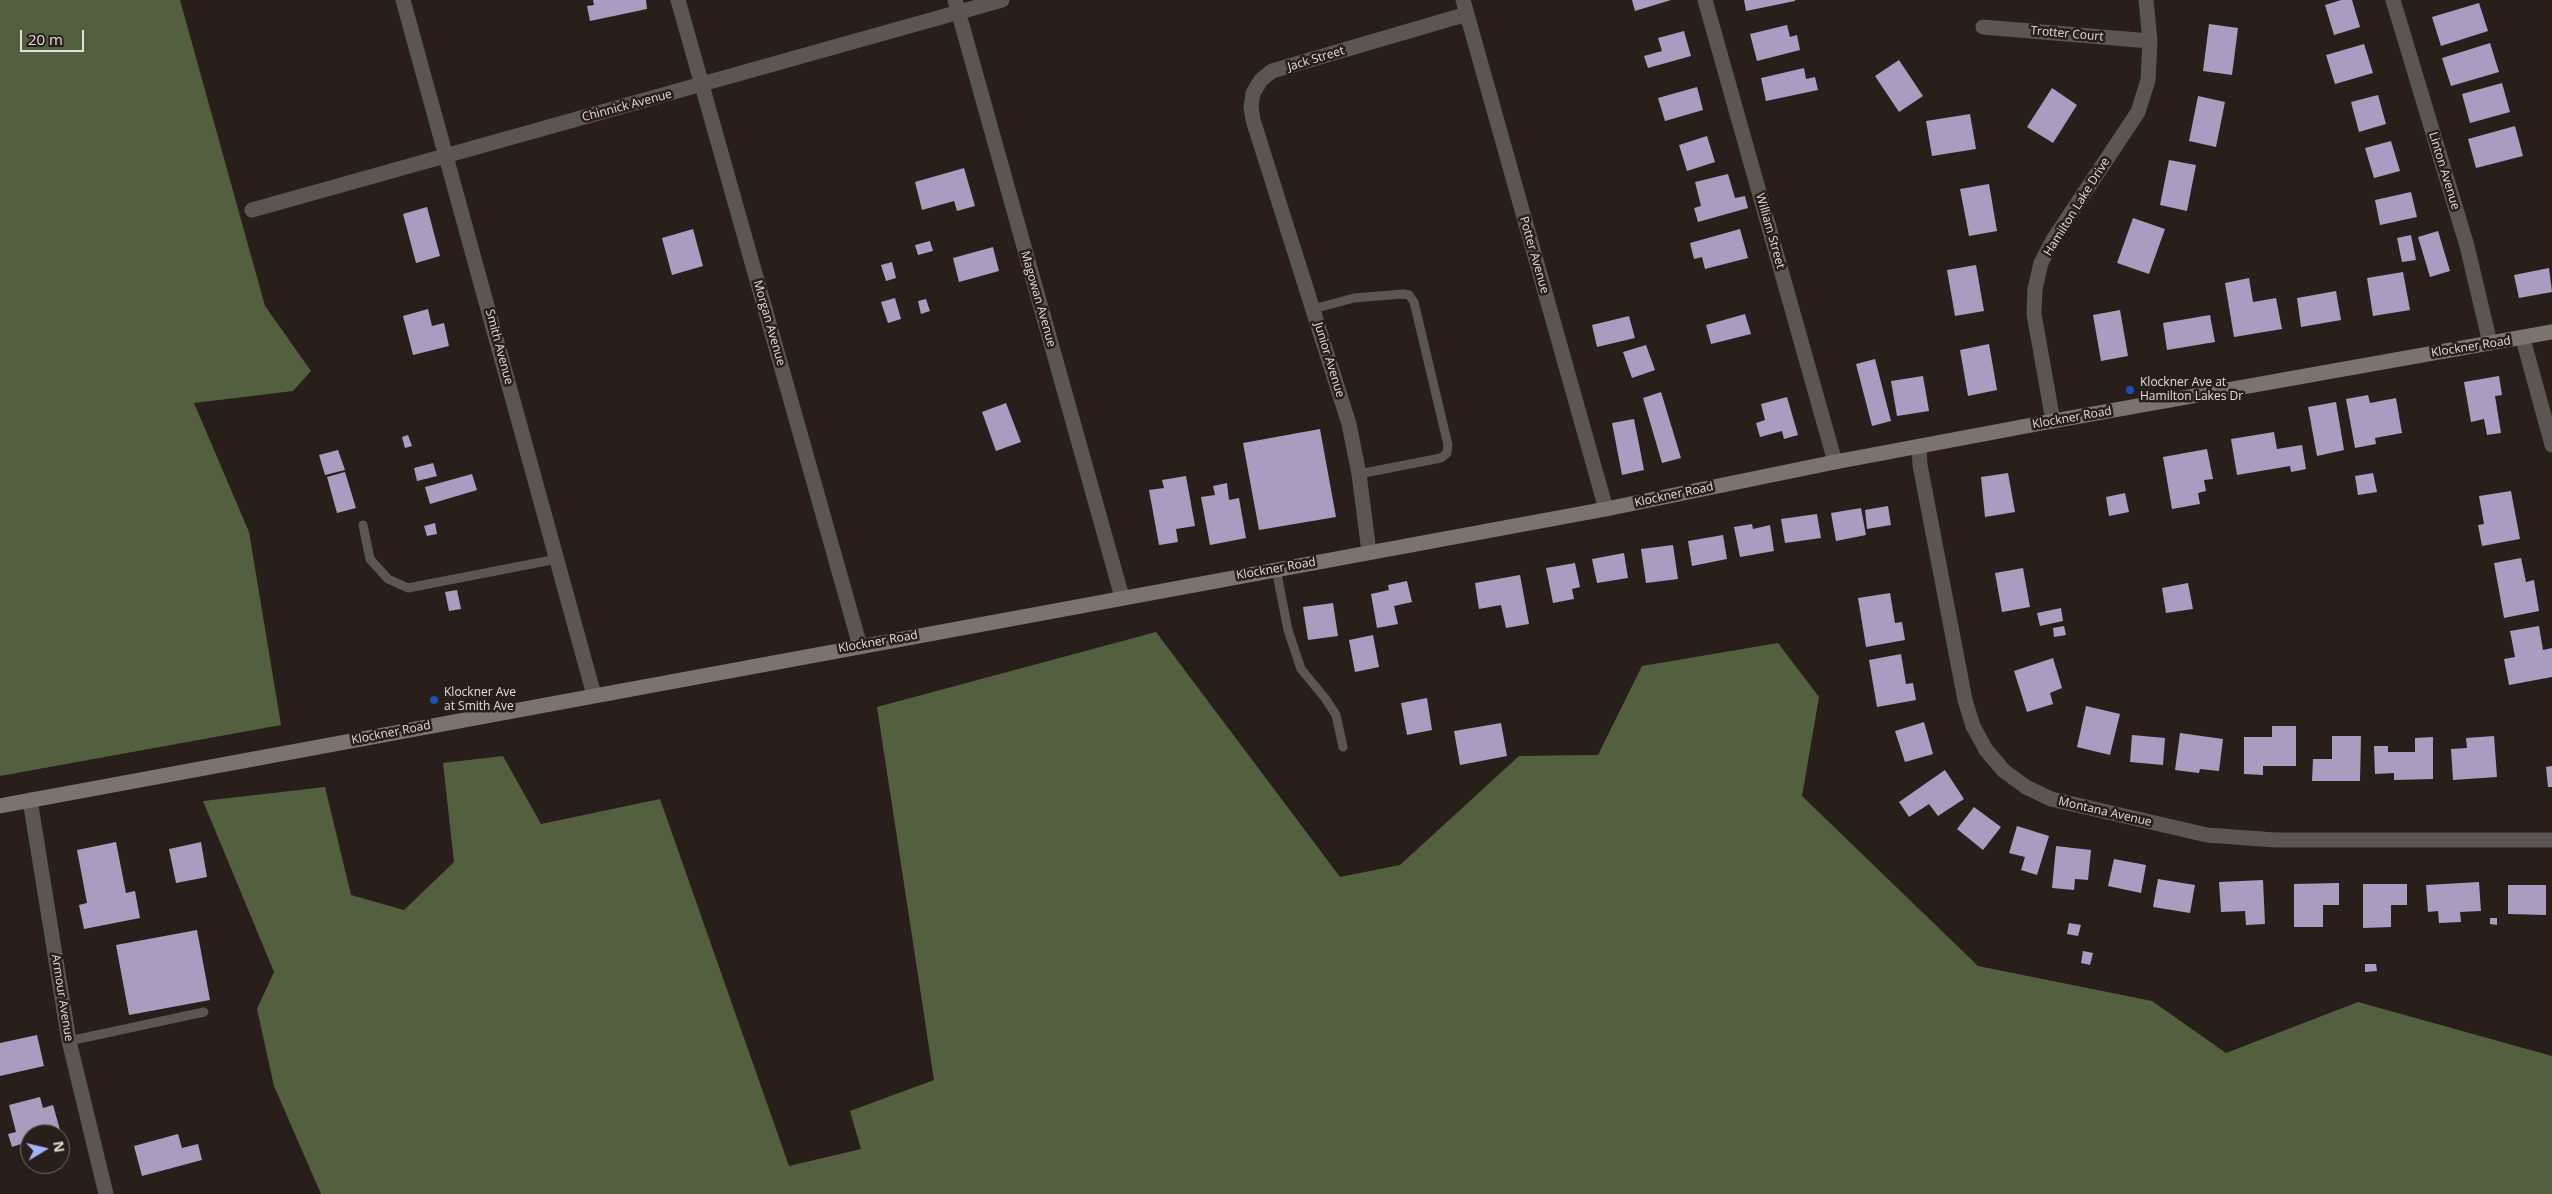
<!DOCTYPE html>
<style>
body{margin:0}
#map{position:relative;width:2552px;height:1194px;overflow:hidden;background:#291f1a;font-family:"Open Sans",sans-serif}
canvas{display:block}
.north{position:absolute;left:20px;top:1124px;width:50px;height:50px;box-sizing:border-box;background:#291f1a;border:1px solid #736b66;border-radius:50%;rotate:81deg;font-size:14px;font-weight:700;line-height:20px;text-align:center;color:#e3dcd8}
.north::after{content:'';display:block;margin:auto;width:18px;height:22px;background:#a4b2fc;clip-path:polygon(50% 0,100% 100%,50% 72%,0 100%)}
.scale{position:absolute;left:20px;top:30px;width:64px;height:22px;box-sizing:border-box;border:2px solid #e3dcd8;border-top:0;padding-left:6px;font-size:15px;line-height:18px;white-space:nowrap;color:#e3dcd8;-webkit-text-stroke:4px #291f1a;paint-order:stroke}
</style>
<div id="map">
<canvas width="2552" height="1194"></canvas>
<div class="north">N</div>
<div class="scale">20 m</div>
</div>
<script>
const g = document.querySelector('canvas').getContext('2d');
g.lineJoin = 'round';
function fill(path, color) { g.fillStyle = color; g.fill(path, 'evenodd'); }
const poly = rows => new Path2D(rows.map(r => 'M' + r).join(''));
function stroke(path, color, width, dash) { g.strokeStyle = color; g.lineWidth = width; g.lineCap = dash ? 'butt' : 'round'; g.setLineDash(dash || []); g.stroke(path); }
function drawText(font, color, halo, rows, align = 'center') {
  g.font = font + ' "Open Sans",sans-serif'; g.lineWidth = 5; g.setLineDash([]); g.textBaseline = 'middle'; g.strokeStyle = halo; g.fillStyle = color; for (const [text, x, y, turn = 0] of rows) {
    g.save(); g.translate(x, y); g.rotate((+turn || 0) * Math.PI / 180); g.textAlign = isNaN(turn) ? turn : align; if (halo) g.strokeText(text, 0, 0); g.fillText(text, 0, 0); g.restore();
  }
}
fill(poly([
 [0,0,180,0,265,306,311,371,293,391,194,403,249,532,281,725,0,776],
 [1156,632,1340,877,1400,865,1519,756,1598,755,1642,666,1778,643,1819,697,1802,796,1978,966,2152,1001,2226,1053,2358,1002,2552,1056,2552,1194,321,1194,274,1086,257,1009,274,972,203,801,325,787,351,895,404,910,454,862,443,763,503,756,541,824,660,799,789,1166,861,1149,850,1111,934,1080,877,707]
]), '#52603f');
fill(poly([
 [593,0,646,0,647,9,590,21,587,6,594,5],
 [1632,0,1671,0,1635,11],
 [1744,0,1795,0,1795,1,1746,11],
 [2341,0,2352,0,2360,27,2334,35,2325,5],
 [2479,3,2488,31,2441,46,2432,17],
 [2209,24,2238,28,2232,75,2203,71],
 [1787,25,1790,37,1797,35,1800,50,1757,61,1750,34],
 [1684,31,1691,56,1648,68,1644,56,1662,51,1658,38],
 [2490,43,2499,72,2451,86,2442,58],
 [2364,44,2373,73,2335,84,2326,55],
 [1899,60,1923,96,1899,112,1875,76],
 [1804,68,1806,79,1815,77,1818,90,1766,101,1761,78],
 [2502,83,2510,112,2470,123,2462,94],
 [1697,87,1703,110,1665,121,1658,98],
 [2052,88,2077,105,2053,143,2027,127],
 [2378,95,2386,124,2359,132,2351,102],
 [2198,96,2225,102,2216,147,2189,141],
 [1970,114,1976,149,1932,156,1926,121],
 [2515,126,2523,156,2476,168,2468,139],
 [1707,136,1715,162,1687,171,1679,145],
 [2391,141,2400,171,2374,178,2365,148],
 [2169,160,2196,165,2187,211,2160,205],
 [964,168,975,206,957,211,954,201,922,210,915,182],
 [1728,174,1735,198,1745,196,1748,208,1698,222,1694,208,1701,206,1695,182],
 [1989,184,1997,231,1969,236,1960,189],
 [2411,192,2417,217,2380,225,2375,200],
 [427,207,440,256,416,263,403,214],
 [2133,218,2165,229,2149,274,2117,263],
 [693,229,703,266,672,275,662,238],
 [1740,229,1748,258,1705,269,1702,257,1694,259,1690,243],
 [2438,231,2450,271,2430,277,2418,237],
 [2411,235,2416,260,2402,262,2397,238],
 [930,241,933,251,918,255,915,245],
 [993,247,999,271,959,282,953,258],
 [892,262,896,278,886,281,881,265],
 [1976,265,1984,311,1955,316,1947,270],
 [2549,268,2552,292,2519,298,2514,275],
 [2403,272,2410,310,2373,316,2367,278],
 [2249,278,2253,302,2276,298,2282,329,2234,337,2225,283],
 [2336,291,2341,320,2301,327,2297,298],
 [895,298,901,319,888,323,881,302],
 [926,299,930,311,921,314,918,301],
 [428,309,432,326,444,323,449,346,413,355,403,316],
 [2120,310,2128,356,2101,361,2093,315],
 [1745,314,1751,334,1711,344,1706,325],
 [2210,315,2215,342,2167,350,2163,323],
 [1629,316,1635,338,1597,347,1592,325],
 [1989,344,1997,390,1968,396,1960,350],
 [1646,345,1655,370,1632,378,1623,352],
 [1875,359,1891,421,1872,426,1856,364],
 [1923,376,1929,411,1897,416,1891,381],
 [2499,376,2502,395,2495,396,2501,433,2487,435,2484,419,2471,422,2464,382],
 [1661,392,1681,458,1662,463,1643,398],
 [2368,395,2370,403,2396,398,2402,433,2375,438,2376,444,2355,448,2346,399],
 [1787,397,1798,435,1784,439,1782,431,1760,437,1756,423,1765,420,1761,404],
 [2336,402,2344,450,2317,456,2308,407],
 [1006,403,1021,442,996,451,982,412],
 [1634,419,1644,470,1622,475,1612,423],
 [1320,429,1336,517,1259,530,1243,443],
 [2274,432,2277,449,2302,445,2306,469,2291,472,2290,466,2237,475,2231,439],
 [408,435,412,446,405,448,402,437],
 [2207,449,2213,479,2204,480,2206,491,2198,493,2200,504,2172,509,2163,457],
 [338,450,345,470,325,475,319,455],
 [433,463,437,476,417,481,414,468],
 [345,472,356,508,337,513,327,477],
 [2008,473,2015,512,1985,517,1981,477],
 [2373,473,2377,492,2358,495,2355,476],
 [472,474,477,490,430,504,425,487],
 [1186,476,1195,526,1176,529,1178,542,1159,545,1149,490,1164,488,1162,480],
 [1227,483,1229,500,1239,498,1246,538,1210,545,1201,497,1215,495,1213,486],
 [2511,491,2520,539,2482,546,2478,525,2484,524,2479,496],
 [2125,493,2129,512,2109,516,2106,497],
 [1888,506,1891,525,1867,529,1865,510],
 [1861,508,1866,535,1836,541,1831,513],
 [1817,514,1821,538,1785,543,1781,519],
 [435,523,437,534,427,536,424,526],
 [1752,524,1753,529,1770,525,1774,551,1740,557,1734,527],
 [1723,535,1727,559,1692,566,1688,541],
 [1673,545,1678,579,1646,583,1641,549],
 [1624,553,1628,578,1597,583,1592,559],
 [2521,558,2526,582,2534,580,2539,611,2504,618,2494,563],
 [1575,563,1580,587,1572,589,1574,599,1553,603,1546,568],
 [2023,568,2030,607,2002,612,1995,573],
 [1520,575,1529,624,1506,628,1501,605,1479,609,1475,583],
 [1407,581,1412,602,1394,606,1398,624,1377,628,1371,594,1389,590,1388,585],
 [2188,583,2193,609,2166,613,2162,588],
 [457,590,461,609,449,611,445,592],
 [1890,593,1895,623,1902,622,1905,640,1866,647,1858,598],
 [1333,603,1338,636,1308,640,1303,607],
 [2061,608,2063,621,2040,626,2037,613],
 [2064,626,2066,635,2054,637,2053,628],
 [2539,626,2543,650,2552,648,2552,677,2509,685,2504,659,2515,657,2510,631],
 [1373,635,1379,667,1355,672,1349,640],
 [1901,654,1906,684,1913,683,1916,700,1877,707,1869,660],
 [2053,658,2062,688,2050,693,2053,704,2027,712,2014,671],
 [1427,698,1432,730,1407,735,1401,703],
 [2086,706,2120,714,2110,755,2077,747],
 [1924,722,1933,754,1905,762,1895,731],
 [1501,723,1507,756,1460,765,1454,731],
 [2272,726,2296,726,2296,766,2263,766,2263,775,2244,774,2244,737,2272,737],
 [2180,733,2223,739,2219,771,2200,769,2199,773,2175,770],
 [2132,735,2165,738,2163,765,2130,762],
 [2332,736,2361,736,2360,781,2312,781,2313,759,2332,759],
 [2494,736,2497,777,2453,780,2451,749,2467,748,2466,738],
 [2433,737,2433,779,2394,780,2394,773,2375,774,2374,746,2388,746,2388,752,2415,752,2415,738],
 [2552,766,2552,787,2548,787,2546,767],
 [1945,770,1964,799,1938,816,1929,804,1909,817,1899,802],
 [1974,807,2001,827,1983,850,1957,829],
 [2017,826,2049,836,2037,875,2021,870,2025,857,2009,853],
 [116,842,126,893,135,891,140,918,84,929,79,905,87,903,77,850],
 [201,842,207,877,176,883,169,849],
 [2056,846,2091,850,2088,880,2075,879,2074,890,2052,888],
 [2114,859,2146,865,2141,893,2108,886],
 [2158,879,2195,885,2190,913,2153,907],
 [2263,880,2265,924,2246,925,2245,911,2221,912,2219,882],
 [2479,882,2481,911,2460,912,2461,922,2439,923,2438,911,2428,912,2426,885],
 [2339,883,2339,905,2323,905,2323,927,2294,927,2294,884],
 [2363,884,2407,884,2407,905,2391,905,2391,927,2363,928],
 [2508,885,2546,885,2546,915,2508,914],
 [2490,918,2497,918,2497,925,2490,924],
 [2069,923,2081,925,2078,936,2067,934],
 [197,930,210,1000,129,1015,116,945],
 [2083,951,2093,953,2090,965,2081,963],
 [2365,964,2376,964,2377,971,2365,972],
 [37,1035,44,1066,0,1076,0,1043],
 [40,1097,43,1108,53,1105,62,1137,60,1137,60,1134,30,1134,30,1146,25,1147,24,1143,12,1147,8,1134,16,1132,9,1105],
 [178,1134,182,1148,198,1144,202,1160,142,1176,134,1146]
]), '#a89cc1');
stroke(poly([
 [1313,309,1354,298,1403,294,1409,295,1414,302,1448,445,1447,453,1441,458,1359,474],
 [363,525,370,559,388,579,408,588,557,559],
 [1276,569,1288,630,1301,669,1325,698,1336,715,1343,747],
 [69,1041,204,1012]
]), '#5b5653', 9);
stroke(poly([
 [403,0,594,695],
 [678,0,860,646],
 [955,0,1122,597],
 [1463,0,1606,509],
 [1705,0,1835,462],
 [2393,0,2467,246,2490,343],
 [1983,27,2150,41],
 [252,210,1002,0],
 [2523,339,2552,445],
 [2053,421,2034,314,2035,289,2041,263,2053,240,2138,112,2148,80,2150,41,2146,0],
 [1919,447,1920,465,1965,700,1973,726,1986,750,2004,771,2026,787,2051,799,2207,835,2275,840,2552,840],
 [1369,552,1359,474,1349,424,1253,120,1251,107,1253,93,1261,80,1272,71,1467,14],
 [30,800,69,1041,106,1194]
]), '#5b5653', 15);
stroke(poly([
 [0,806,1606,509,1835,462,2053,421,2552,332]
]), '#7b736f', 15);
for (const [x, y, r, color] of [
 [2130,390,5,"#1a4fb4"],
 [434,700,5,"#1a4fb4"]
]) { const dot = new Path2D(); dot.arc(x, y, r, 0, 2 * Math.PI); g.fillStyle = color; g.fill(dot); stroke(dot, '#291f1a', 2); }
drawText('12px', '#e3dcd8', '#291f1a', [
 ["Trotter Court",2067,34,5],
 ["Jack Street",1316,59,-17],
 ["Chinnick Avenue",627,106,-15],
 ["Linton Avenue",2444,171,73],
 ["Hamilton Lake Drive",2077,207,-58],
 ["William Street",1770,231,74],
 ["Potter Avenue",1534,255,74],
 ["Magowan Avenue",1038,299,74],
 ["Morgan Avenue",769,323,74],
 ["Smith Avenue",499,347,75],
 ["Klockner Road",2471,347,-9],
 ["Junior Avenue",1329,360,73],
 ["Klockner Road",2072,418,-10],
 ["Klockner Road",1674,495,-12],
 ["Klockner Road",1276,569,-10],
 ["Klockner Road",878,642,-10],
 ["Klockner Road",391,733,-11],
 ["Montana Avenue",2105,812,13],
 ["Armour Avenue",62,998,81]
]);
drawText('12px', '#e3dcd8', '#291f1a', [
 ["Klockner Ave at",2140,383],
 ["Hamilton Lakes Dr",2140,397],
 ["Klockner Ave",444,693],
 ["at Smith Ave",444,707]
], 'left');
</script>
